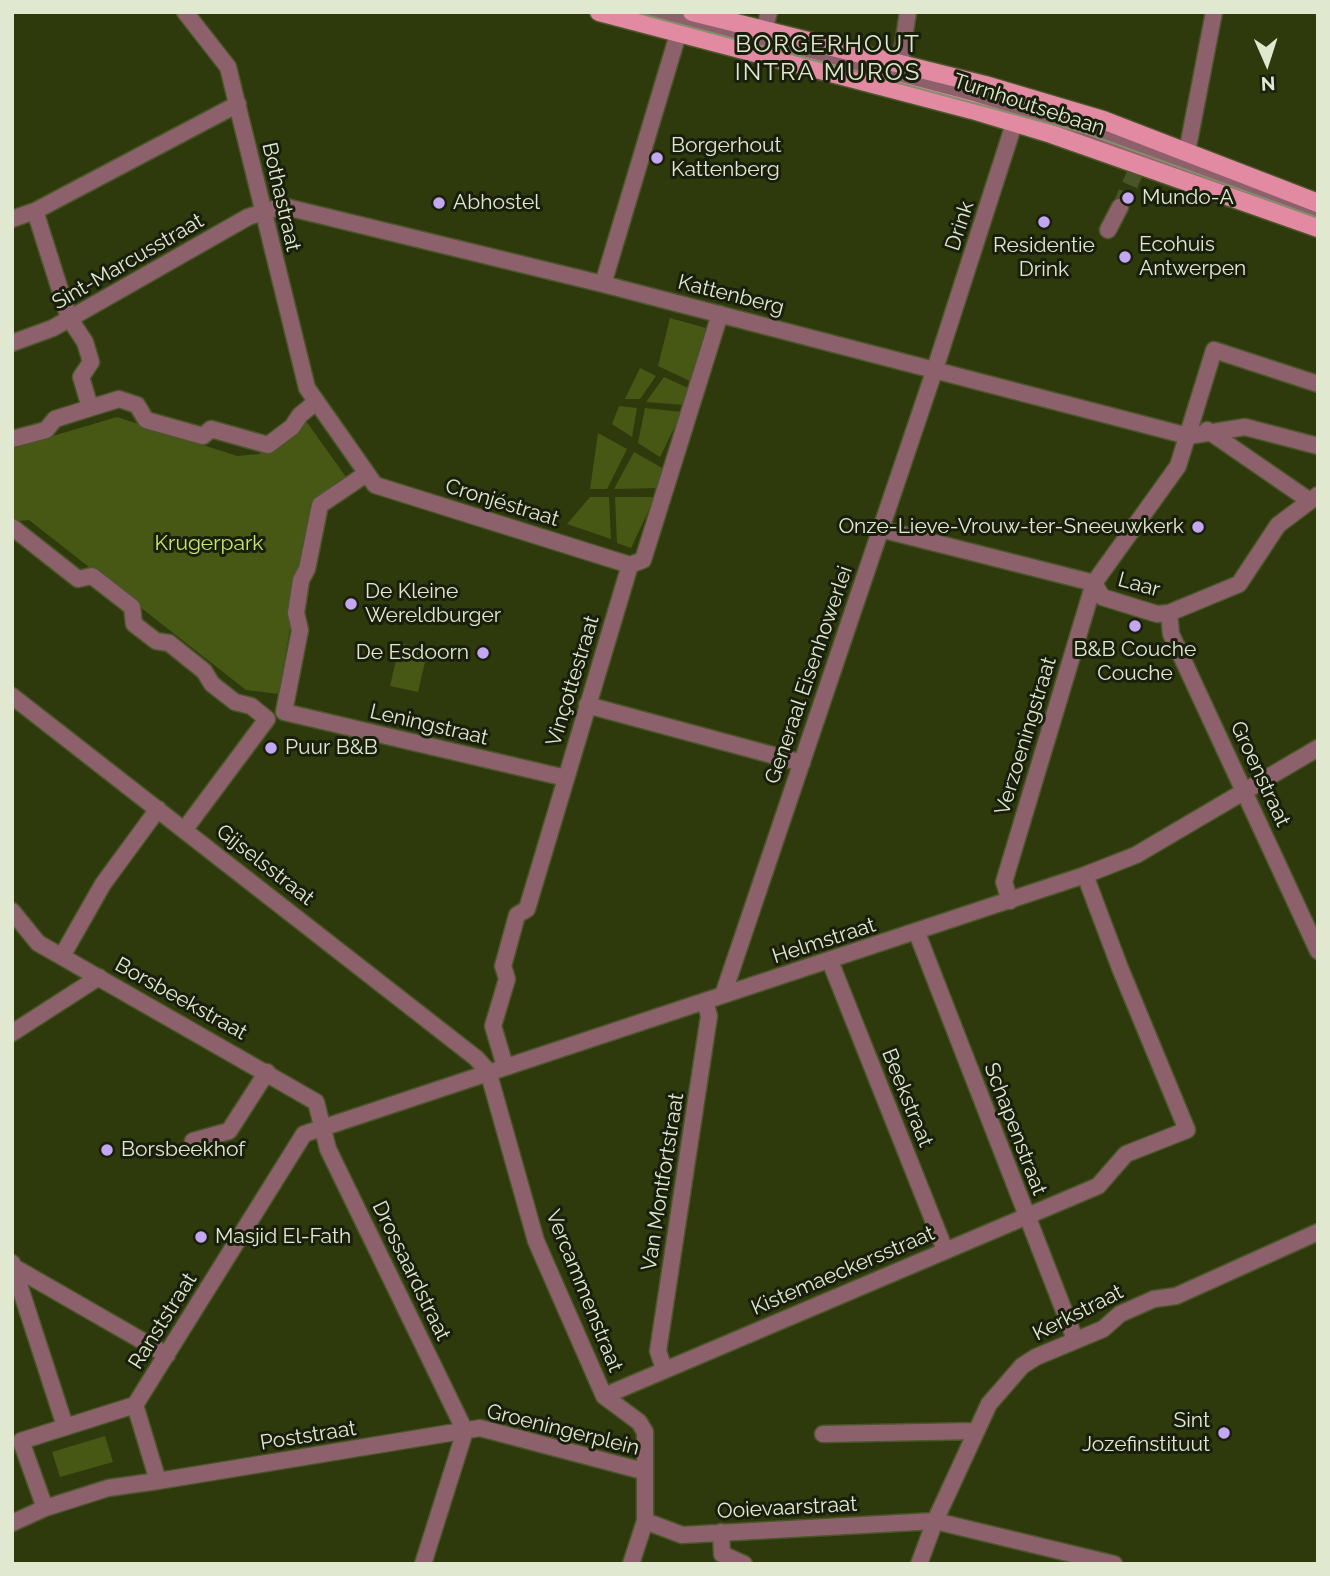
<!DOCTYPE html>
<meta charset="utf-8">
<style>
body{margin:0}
#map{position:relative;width:1330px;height:1576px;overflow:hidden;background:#2f3a0c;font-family:Raleway,sans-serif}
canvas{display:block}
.frame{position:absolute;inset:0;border:14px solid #e0e9d0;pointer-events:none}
.north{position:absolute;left:1232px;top:28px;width:70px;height:70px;-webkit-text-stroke:5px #191f0c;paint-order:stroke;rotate:177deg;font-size:19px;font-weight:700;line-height:28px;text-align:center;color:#e0e9d0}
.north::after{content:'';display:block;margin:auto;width:24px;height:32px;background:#e0e9d0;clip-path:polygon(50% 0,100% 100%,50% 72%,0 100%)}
</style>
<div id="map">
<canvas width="1330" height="1576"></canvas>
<div class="frame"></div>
<div class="north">N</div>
</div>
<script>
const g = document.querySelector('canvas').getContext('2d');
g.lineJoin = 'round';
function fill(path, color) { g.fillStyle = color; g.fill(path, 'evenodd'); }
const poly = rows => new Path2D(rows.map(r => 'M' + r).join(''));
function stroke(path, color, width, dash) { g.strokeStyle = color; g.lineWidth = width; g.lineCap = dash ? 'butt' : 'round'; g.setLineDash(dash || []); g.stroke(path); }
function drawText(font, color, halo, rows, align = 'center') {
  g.font = font + ' Raleway,sans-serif'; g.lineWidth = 6; g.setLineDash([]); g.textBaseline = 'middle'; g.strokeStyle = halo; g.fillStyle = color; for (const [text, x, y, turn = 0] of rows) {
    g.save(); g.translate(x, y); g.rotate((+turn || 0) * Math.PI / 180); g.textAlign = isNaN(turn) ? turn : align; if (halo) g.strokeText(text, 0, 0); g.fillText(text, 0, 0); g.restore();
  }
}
fill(poly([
 [670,318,706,328,690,381,658,366],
 [640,368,656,376,640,399,625,399],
 [664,377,690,389,684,405,646,402],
 [619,406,637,408,632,437,612,424],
 [645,408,682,412,660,457,638,443],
 [117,417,237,456,259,454,306,421,346,477,311,502,279,694,246,690,29,520,19,521,12,516,12,448],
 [598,433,627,449,607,489,590,489],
 [634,452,664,469,659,488,614,489],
 [590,497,609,497,611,539,567,524],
 [615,497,655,497,631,548,617,543],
 [400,643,428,649,418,692,390,686],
 [105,1436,113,1462,60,1477,52,1452]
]), '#475714');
stroke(poly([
 [1120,207,1135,173]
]), '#4a5429', 16, [16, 8]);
const minor = poly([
 [185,12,228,67,307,388,375,485,630,565],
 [652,12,1087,129,1318,214],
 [764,31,769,12],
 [900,64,908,12],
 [1188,164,1187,152,1214,12],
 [35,211,69,318,85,342,91,362,81,377,90,407],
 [12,219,35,211,238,104],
 [1108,230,1120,207],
 [603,284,679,31],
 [12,343,53,328,248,217,282,206,603,284,1188,436,1245,427,1318,446],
 [1207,430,1310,501],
 [12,439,46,430,55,419,119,399,137,405,146,420,203,436,211,429,268,445,292,427,300,415,316,402],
 [366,474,320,505,307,569,301,580,296,613,300,630,284,712,566,778],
 [12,527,78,579,92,576,132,607,134,624,156,641,169,643,204,671,212,684,235,702,251,706,267,719,185,829],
 [880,529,1094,583],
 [630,565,643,560,720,314],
 [1094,583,1102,597,1157,614,1169,613,1239,584,1278,525,1318,495],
 [1169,613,1171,634,1318,951],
 [12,696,476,1058,488,1071,536,1241,604,1396,639,1422,645,1432,645,1521,631,1564],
 [587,705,802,763],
 [1010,901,1004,882,1094,583,1178,466,1214,350,1318,384],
 [12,911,38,943,316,1102,328,1149,465,1431],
 [917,933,1075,1339],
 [62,956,103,884,158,809],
 [830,961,945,1250],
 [723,995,935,369,1023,96],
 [12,1033,99,977],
 [505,1066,493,1026,507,979,503,966,517,915,527,909,630,565],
 [193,1141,229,1131,267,1072],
 [12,1263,65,1426],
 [12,1266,167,1355],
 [664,1369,658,1351,709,1016,705,1001],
 [604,1396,1098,1186,1126,1154,1187,1130,1120,968,1085,875],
 [135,1405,304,1134,1085,875,1136,855,1318,748],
 [823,1434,975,1431],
 [21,1441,45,1508,108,1488,158,1481,135,1405],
 [21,1441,135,1405],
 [158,1481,480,1428,643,1471],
 [645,1521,682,1535,935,1521,1114,1564],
 [12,1523,45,1508],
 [721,1532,722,1554,744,1564],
 [423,1564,465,1431],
 [919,1564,935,1521,989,1404,1022,1366,1036,1357,1103,1329,1120,1314,1154,1299,1176,1296,1318,1232]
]);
const major = poly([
 [599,12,972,110,1051,134,1318,228],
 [692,12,985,85,1103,120,1318,203]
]);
stroke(minor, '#4b562b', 19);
stroke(major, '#4b562b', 21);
stroke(minor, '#8d616c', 16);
stroke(major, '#e38aa3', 18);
stroke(poly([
 [634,12,1085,133,1318,218]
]), '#848e6b', 2);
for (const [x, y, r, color] of [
 [657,158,7,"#c4a7f1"],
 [1128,198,7,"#c4a7f1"],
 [439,203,7,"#c4a7f1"],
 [1044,222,7,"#c4a7f1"],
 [1125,257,7,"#c4a7f1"],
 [1198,527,7,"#c4a7f1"],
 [351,604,7,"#c4a7f1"],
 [1135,626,7,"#c4a7f1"],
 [483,653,7,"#c4a7f1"],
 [271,748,7,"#c4a7f1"],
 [107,1150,7,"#c4a7f1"],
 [201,1237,7,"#c4a7f1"],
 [1224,1433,7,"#c4a7f1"]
]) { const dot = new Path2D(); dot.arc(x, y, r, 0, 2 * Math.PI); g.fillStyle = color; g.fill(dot); stroke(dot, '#191f0c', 2.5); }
drawText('21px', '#e0e9d0', '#191f0c', [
 ["Turnhoutsebaan",1029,105,18],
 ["Bothastraat",281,197,77],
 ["Drink",960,226,-72],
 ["Sint-Marcusstraat",128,262,-30],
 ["Kattenberg",731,295,14],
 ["Cronjéstraat",502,503,17],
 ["Laar",1139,585,15],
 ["Generaal Eisenhowerlei",809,675,-71],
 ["Vinçottestraat",573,681,-73],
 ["Leningstraat",429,725,13],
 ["Verzoeningstraat",1026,736,-73],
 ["Groenstraat",1260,774,65],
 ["Gijselsstraat",265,865,38],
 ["Helmstraat",824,941,-18],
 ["Borsbeekstraat",181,999,29],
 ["Beekstraat",907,1098,68],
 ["Schapenstraat",1015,1129,69],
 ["Van Montfortstraat",663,1182,-81],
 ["Drossaardstraat",411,1271,64],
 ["Kistemaeckersstraat",843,1271,-23],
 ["Vercammenstraat",584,1291,68],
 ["Kerkstraat",1078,1313,-27],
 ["Ranststraat",163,1321,-58],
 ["Groeningerplein",563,1430,14],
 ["Poststraat",308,1436,-9],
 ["Ooievaarstraat",787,1508,-3]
]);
drawText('21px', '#e0e9d0', '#191f0c', [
 ["Borgerhout",671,146],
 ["Kattenberg",671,170],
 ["Mundo-A",1142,198],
 ["Abhostel",453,203],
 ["Ecohuis",1139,245],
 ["Antwerpen",1139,269],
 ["Residentie",1044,246,"center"],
 ["Drink",1044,270,"center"],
 ["Onze-Lieve-Vrouw-ter-Sneeuwkerk",1184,527,"right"],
 ["De Kleine",365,592],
 ["Wereldburger",365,616],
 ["B&B Couche",1135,650,"center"],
 ["Couche",1135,674,"center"],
 ["De Esdoorn",469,653,"right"],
 ["Puur B&B",285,748],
 ["Borsbeekhof",121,1150],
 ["Masjid El-Fath",215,1237],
 ["Sint",1210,1421,"right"],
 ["Jozefinstituut",1210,1445,"right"]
], 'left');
drawText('21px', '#c6e967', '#191f0c', [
 ["Krugerpark",209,544]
]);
g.letterSpacing = '2px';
drawText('24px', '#e0e9d0', '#191f0c', [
 ["BORGERHOUT",828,45],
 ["INTRA MUROS",828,73]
]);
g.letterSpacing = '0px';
</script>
